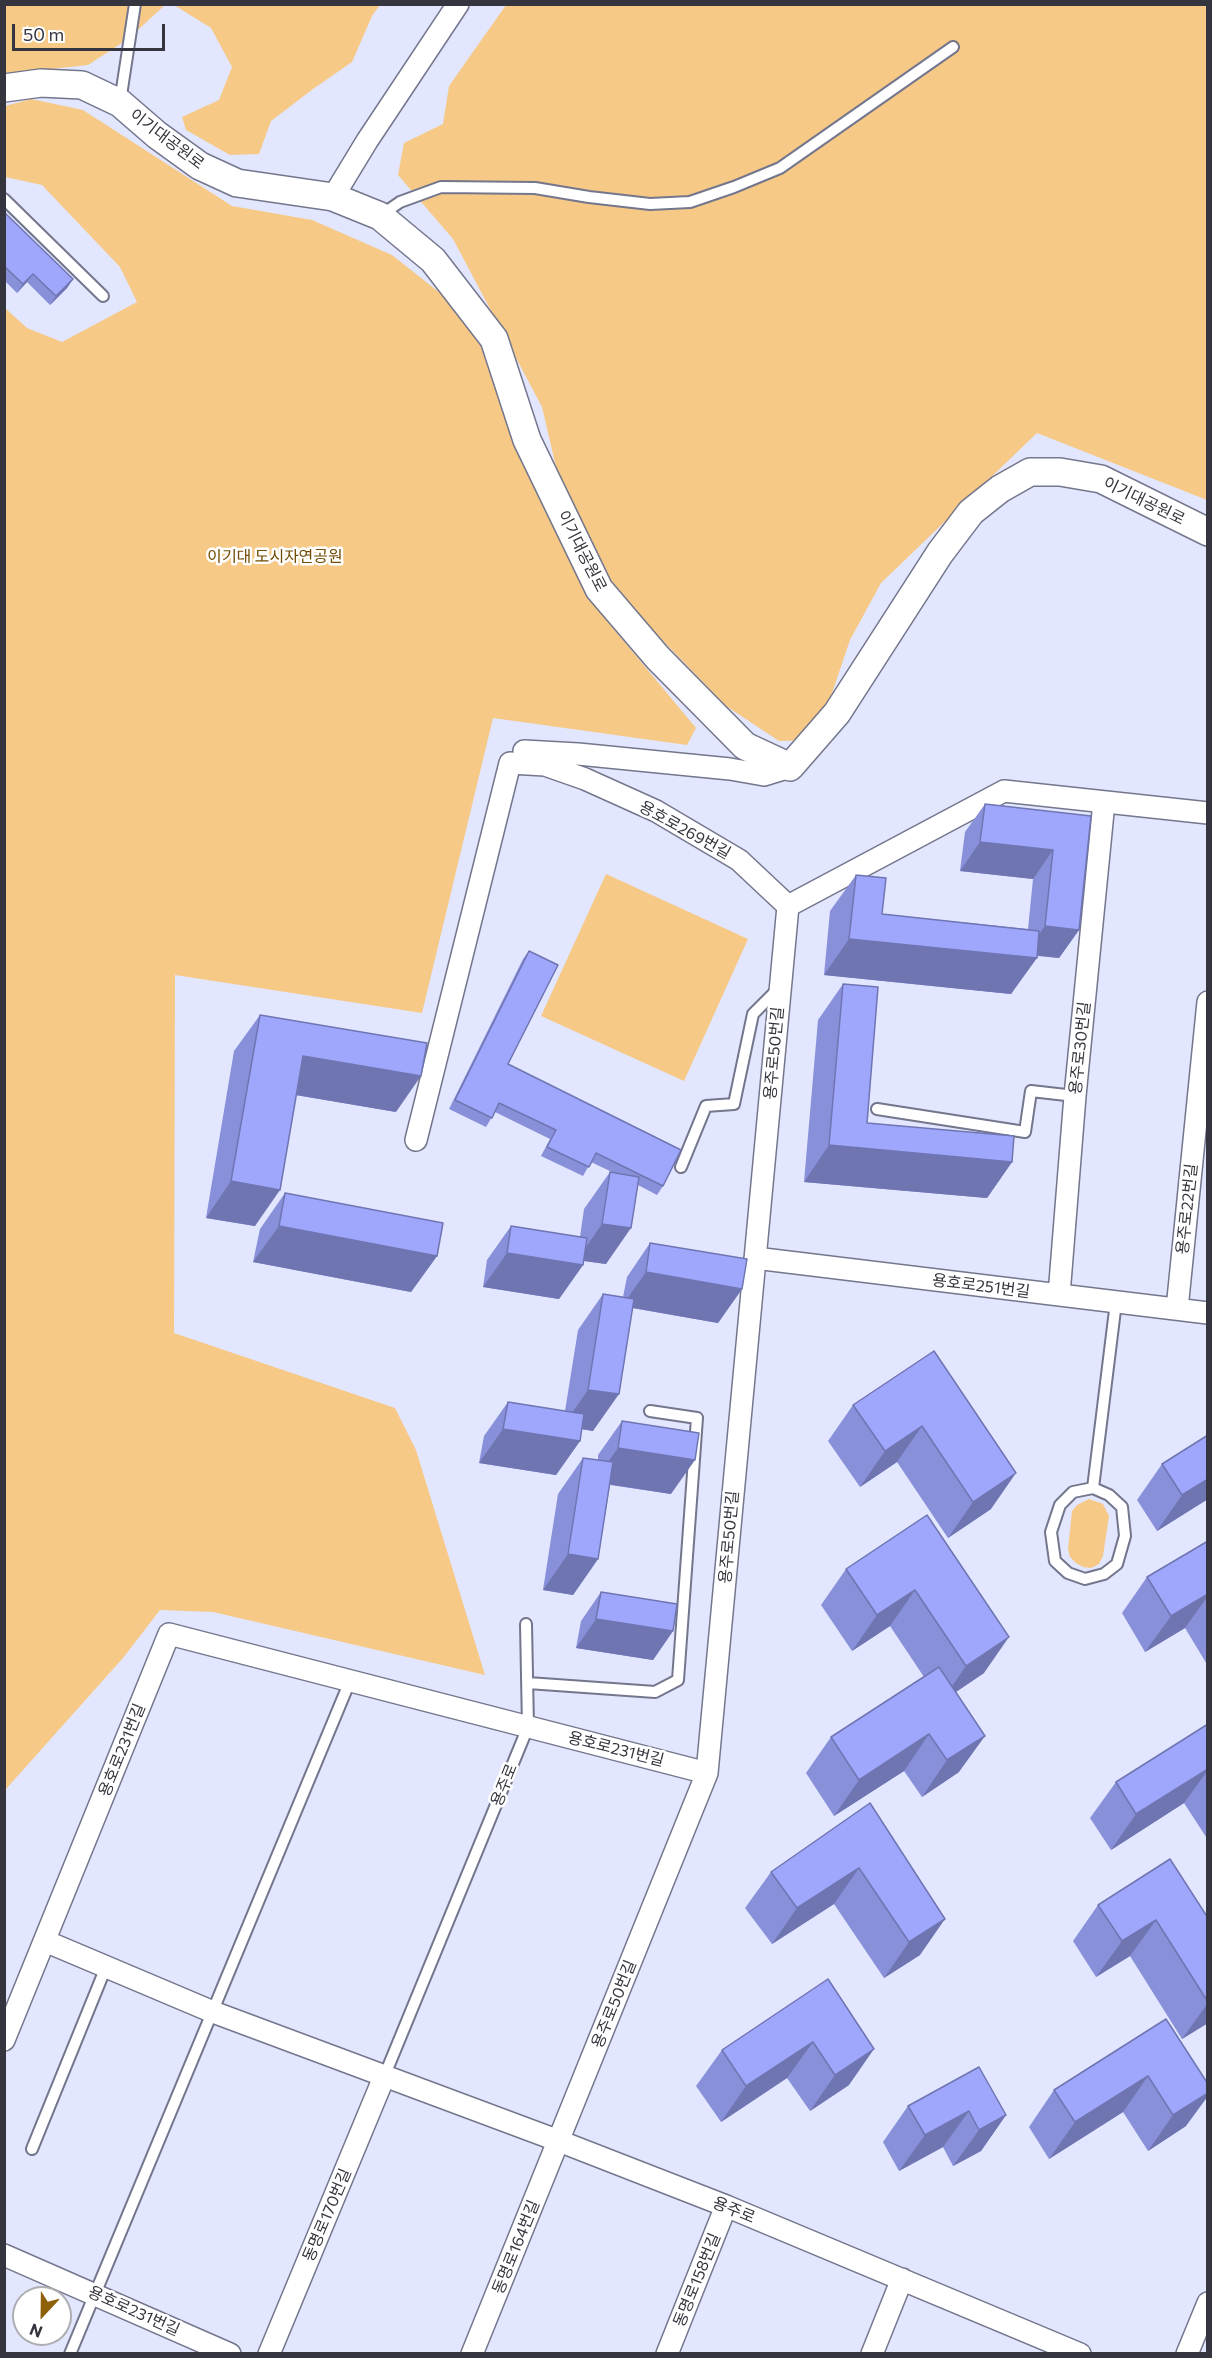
<!DOCTYPE html>
<meta charset="utf-8">
<style>
body{margin:0}
#map{position:relative;width:1212px;height:2358px;overflow:hidden;background:#e2e6fe;font-family:Commissioner,sans-serif}
canvas{display:block}
.frame{position:absolute;inset:0;border:6px solid #34353e;pointer-events:none}
.north{position:absolute;left:12px;top:2286px;width:60px;height:60px;box-sizing:border-box;background:#fff;border:2px solid #aeaeb2;border-radius:50%;rotate:202deg;font-size:16px;font-weight:700;line-height:24px;text-align:center;color:#34353e}
.north::after{content:'';display:block;margin:auto;width:21px;height:27px;background:#8e6108;clip-path:polygon(50% 0,100% 100%,50% 72%,0 100%)}
.scale{position:absolute;left:12px;top:24px;width:153px;height:27px;box-sizing:border-box;border:3px solid #34353e;border-top:0;padding-left:8px;font-size:18px;line-height:21px;white-space:nowrap;color:#34353e;-webkit-text-stroke:4px #fff;paint-order:stroke}
</style>
<div id="map">
<canvas width="1212" height="2358"></canvas>
<div class="frame"></div>
<div class="north">N</div>
<div class="scale">50 m</div>
</div>
<script>
const g = document.querySelector('canvas').getContext('2d');
g.lineJoin = 'round';
function fill(path, color) { g.fillStyle = color; g.fill(path, 'evenodd'); }
const poly = rows => new Path2D(rows.map(r => 'M' + r).join(''));
function stroke(path, color, width, dash) { g.strokeStyle = color; g.lineWidth = width; g.lineCap = dash ? 'butt' : 'round'; g.setLineDash(dash || []); g.stroke(path); }
function drawText(font, color, halo, rows, align = 'center') {
  g.font = font + ' Commissioner,"Noto Sans KR",sans-serif'; g.lineWidth = 5; g.setLineDash([]); g.textBaseline = 'middle'; g.strokeStyle = halo; g.fillStyle = color; for (const [text, x, y, turn = 0] of rows) {
    g.save(); g.translate(x, y); g.rotate((+turn || 0) * Math.PI / 180); g.textAlign = isNaN(turn) ? turn : align; if (halo) g.strokeText(text, 0, 0); g.fillText(text, 0, 0); g.restore();
  }
}
fill(poly([
 [5,5,165,5,128,39,88,65,5,74],
 [174,5,380,5,372,16,352,62,313,89,271,121,259,154,230,155,186,130,182,117,219,100,232,67,211,28],
 [506,5,1207,5,1207,500,1037,433,881,583,850,640,831,696,813,740,779,741,726,706,603,579,556,467,542,407,453,239,398,175,404,143,443,124,449,86],
 [31,99,83,110,232,206,312,220,392,255,454,304,486,346,543,494,588,598,696,728,687,745,493,718,422,1013,175,975,174,1333,395,1408,416,1450,485,1675,213,1612,160,1610,123,1658,6,1789,5,1797,5,308,27,328,62,342,137,302,120,267,42,185,5,177,5,106],
 [606,874,748,939,684,1081,541,1016],
 [1089,1499,1103,1504,1109,1516,1103,1556,1099,1564,1091,1568,1083,1567,1076,1563,1070,1557,1068,1549,1072,1511,1077,1505]
]), '#f6c986');
const service = poly([
 [120,102,135,4],
 [4,199,103,296],
 [380,216,400,202,441,187,535,188,589,197,650,204,690,202,734,187,780,168,953,47],
 [877,1109,1025,1132,1031,1091,1075,1096],
 [681,1167,706,1106,734,1104,753,1014,778,989],
 [1093,1488,1109,1495,1122,1507,1125,1536,1117,1564,1104,1574,1085,1579,1068,1573,1055,1561,1051,1532,1060,1505,1073,1492,1093,1488],
 [1093,1488,1116,1302],
 [528,1683,655,1692,678,1680,697,1418,650,1411],
 [384,2077,528,1727,526,1624],
 [32,2149,106,1967],
 [70,2354,350,1681]
]);
const minor = poly([
 [333,197,367,141,458,4],
 [524,751,578,754,730,769,764,775,790,767],
 [788,906,1004,791,1208,813],
 [416,1140,510,763,545,765,585,779,656,811,739,860,788,906],
 [755,1258,1208,1313],
 [1059,1295,1075,1096,1104,802],
 [1177,1309,1208,1002],
 [45,1941,213,2012,559,2141,726,2206,1080,2354],
 [4,2040,169,1634,707,1773],
 [4,2255,230,2354],
 [269,2354,384,2077],
 [472,2354,707,1773,788,906],
 [667,2354,726,2206],
 [872,2354,902,2279],
 [1187,2354,1208,2303]
]);
const tertiary = poly([
 [4,88,41,83,82,85,120,103,157,135,200,166,237,183,333,197,380,216,433,260,494,339,527,440,599,589,658,658,745,746,790,767,837,713,940,553,971,512,1000,489,1030,472,1060,472,1101,479,1208,532]
]);
stroke(service, '#73768c', 14);
stroke(minor, '#73768c', 24);
stroke(tertiary, '#73768c', 30);
stroke(service, '#fff', 10);
stroke(minor, '#fff', 21);
stroke(tertiary, '#fff', 27);
fill(poly([
 [4,212,73,279,67,288,50,305,27,282,17,293,4,280],
 [985,804,1091,816,1079,930,1059,958,1037,956,1011,994,824,975,830,911,856,875,882,914,1028,929,1033,879,960,871,965,832],
 [529,951,508,1064,663,1186,657,1195,638,1185,606,1264,584,1261,583,1265,559,1299,483,1287,487,1260,511,1226,580,1237,584,1209,610,1172,614,1173,591,1162,583,1176,541,1156,550,1139,495,1112,486,1127,449,1109,523,959],
 [843,984,867,1123,1012,1162,987,1198,804,1182,818,1020],
 [260,1015,396,1112,296,1095,255,1226,206,1218,234,1051],
 [285,1193,437,1256,411,1292,253,1262,260,1229],
 [650,1243,742,1289,718,1323,632,1308,593,1431,582,1429,580,1441,556,1475,479,1463,484,1436,508,1402,565,1411,578,1330,603,1294,623,1297,627,1277],
 [934,1351,991,1509,948,1538,897,1462,860,1487,828,1441,853,1405],
 [622,1421,671,1494,610,1485,598,1559,573,1595,543,1590,558,1494,583,1458,598,1460,598,1455],
 [1208,1435,1208,1499,1157,1531,1137,1500,1162,1464],
 [927,1515,984,1673,956,1692,959,1772,922,1797,904,1771,834,1816,806,1773,831,1737,924,1677,890,1626,852,1651,821,1605,846,1569],
 [1208,1541,1208,1666,1185,1628,1145,1652,1122,1613,1147,1577],
 [601,1592,673,1631,653,1660,576,1648,581,1621],
 [1208,1724,1208,1840,1184,1803,1111,1850,1090,1818,1116,1782],
 [870,1803,920,1955,884,1978,834,1904,772,1944,745,1908,771,1872],
 [1098,1905,1208,1918,1208,2023,1182,2039,1130,1956,1096,1977,1073,1941],
 [828,1979,849,2085,810,2111,787,2078,721,2122,696,2086,722,2050],
 [1166,2019,1186,2126,1148,2151,1123,2112,1049,2159,1029,2127,1054,2090],
 [908,2106,1006,2115,981,2151,953,2166,943,2147,899,2171,883,2142]
]), '#8990da');
fill(poly([
 [33,274,27,282,17,293,23,284],
 [73,279,67,288,50,305,56,296],
 [980,842,1053,850,1033,879,960,871],
 [1045,926,1079,930,1059,958,1025,954],
 [849,939,1037,958,1011,994,824,975],
 [303,1056,421,1076,396,1112,278,1092],
 [829,1145,1012,1162,987,1198,804,1182],
 [231,1181,280,1190,255,1226,206,1218],
 [602,1224,631,1228,606,1264,577,1260],
 [279,1226,437,1256,411,1292,253,1262],
 [507,1253,583,1265,559,1299,483,1287],
 [646,1272,742,1289,718,1323,622,1306],
 [588,1390,619,1394,593,1431,563,1426],
 [922,1426,897,1462,860,1487,885,1451],
 [503,1429,580,1441,556,1475,479,1463],
 [618,1448,695,1460,671,1494,594,1482],
 [1016,1473,991,1509,948,1538,973,1502],
 [1208,1479,1208,1499,1157,1531,1182,1495],
 [568,1554,598,1559,573,1595,543,1590],
 [915,1590,890,1626,852,1651,877,1615],
 [1208,1594,1208,1596,1185,1628,1145,1652,1171,1616],
 [596,1619,673,1631,653,1660,576,1648],
 [1009,1637,984,1673,941,1702,966,1666],
 [929,1734,904,1771,834,1816,859,1780],
 [985,1736,959,1772,922,1797,947,1760],
 [1208,1769,1208,1770,1184,1803,1111,1850,1136,1814],
 [859,1868,834,1904,772,1944,797,1908],
 [945,1919,920,1955,884,1978,909,1942],
 [1156,1920,1130,1956,1096,1977,1122,1941],
 [1208,2003,1208,2023,1182,2039],
 [813,2042,787,2078,721,2122,746,2086],
 [874,2049,849,2085,810,2111,835,2075],
 [1148,2076,1123,2112,1049,2159,1075,2122],
 [1208,2093,1208,2096,1186,2126,1148,2151,1173,2115],
 [969,2111,943,2147,899,2171,925,2135],
 [1006,2115,981,2151,953,2166,979,2130]
]), '#6f75b1');
const building = poly([
 [4,212,73,279,56,296,33,274,23,284,4,266,4,212],
 [985,804,1091,816,1079,930,1045,926,1053,850,980,842,985,804],
 [856,875,886,878,882,914,1039,931,1037,958,849,939,856,875],
 [529,951,558,965,508,1064,681,1150,663,1186,596,1153,589,1167,547,1147,556,1130,499,1103,492,1118,455,1100,529,951],
 [843,984,878,987,867,1123,1014,1136,1012,1162,829,1145,843,984],
 [260,1015,427,1043,421,1076,303,1056,280,1190,231,1181,260,1015],
 [610,1172,639,1177,631,1228,602,1224,610,1172],
 [285,1193,443,1223,437,1256,279,1226,285,1193],
 [511,1226,587,1238,583,1265,507,1253,511,1226],
 [650,1243,747,1259,742,1289,646,1272,650,1243],
 [603,1294,634,1299,619,1394,588,1390,603,1294],
 [934,1351,1016,1473,973,1502,922,1426,885,1451,853,1405,934,1351],
 [508,1402,584,1414,580,1441,503,1429,508,1402],
 [622,1421,699,1433,695,1460,618,1448,622,1421],
 [1208,1435,1208,1479,1182,1495,1162,1464,1208,1435],
 [583,1458,613,1462,598,1559,568,1554,583,1458],
 [927,1515,1009,1637,966,1666,915,1590,877,1615,846,1569,927,1515],
 [1208,1541,1208,1594,1171,1616,1147,1577,1208,1541],
 [601,1592,677,1604,673,1631,596,1619,601,1592],
 [939,1667,985,1736,947,1760,929,1734,859,1780,831,1737,939,1667],
 [1208,1724,1208,1769,1136,1814,1116,1782,1208,1724],
 [870,1803,945,1919,909,1942,859,1868,797,1908,771,1872,870,1803],
 [1170,1859,1208,1918,1208,2002,1156,1920,1122,1941,1098,1905,1170,1859],
 [828,1979,874,2049,835,2075,813,2042,746,2086,722,2050,828,1979],
 [1166,2019,1208,2084,1208,2093,1173,2115,1148,2076,1075,2122,1054,2090,1166,2019],
 [979,2067,1006,2115,979,2130,969,2111,925,2135,908,2106,979,2067]
]);
fill(building, '#9fa7fd');
stroke(building, '#6f75b1', 1.5);
drawText('16px', '#34353e', '#fff', [
 ["이기대공원로",167,139,37],
 ["이기대공원로",1144,501,26],
 ["이기대공원로",582,551,63],
 ["용호로269번길",685,830,29],
 ["용주로30번길",1080,1048,-84],
 ["용주로50번길",774,1053,-85],
 ["용주로22번길",1187,1209,-84],
 ["용호로251번길",981,1286,7],
 ["용주로50번길",729,1537,-85],
 ["용호로231번길",616,1749,14],
 ["용호로231번길",122,1750,-68],
 ["용주로",504,1785,-68],
 ["용주로50번길",614,2004,-68],
 ["용주로",734,2210,22],
 ["동명로170번길",327,2215,-67],
 ["동명로164번길",516,2247,-68],
 ["동명로158번길",697,2280,-68],
 ["용호로231번길",134,2311,24]
]);
drawText('16px', '#724d05', '#fff', [
 ["이기대 도시자연공원",275,557]
]);
</script>
